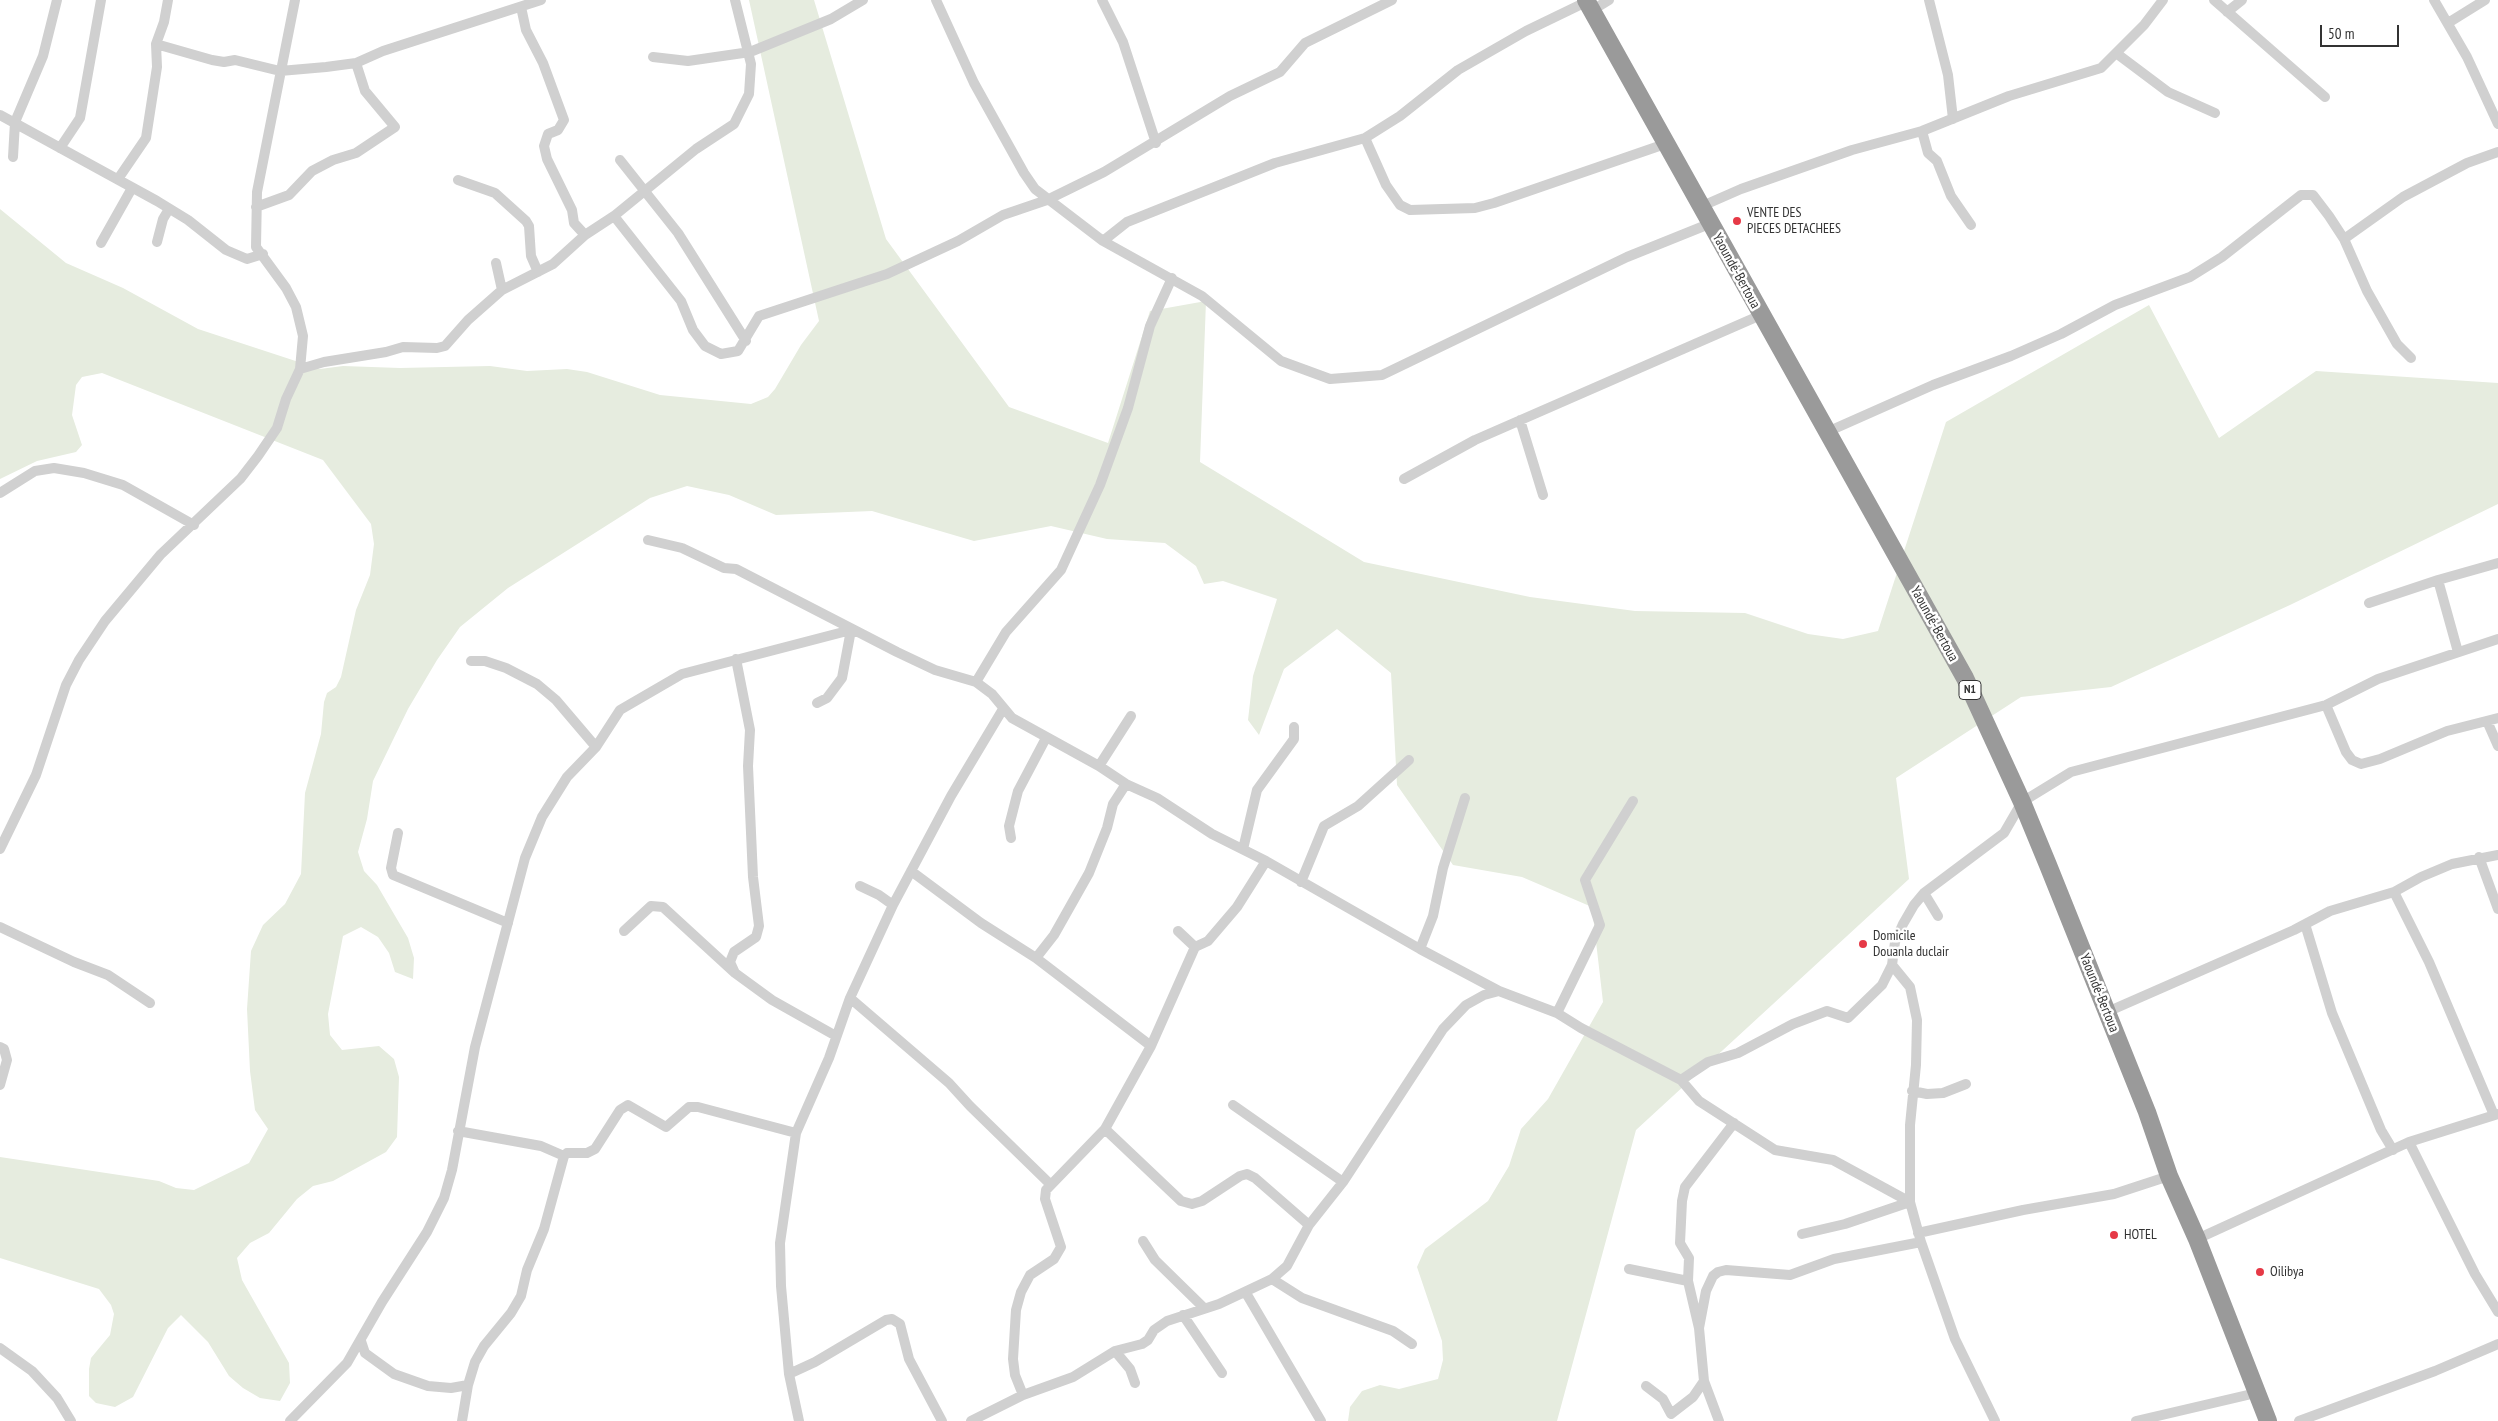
<!DOCTYPE html>
<meta charset="utf-8">
<style>
body{margin:0}
#map{position:relative;width:2498px;height:1421px;overflow:hidden;background:#fff;font-family:"PT Sans Narrow",sans-serif}
canvas{display:block}
.scale{position:absolute;left:2320px;top:25px;width:79px;height:22px;box-sizing:border-box;border:2px solid #333;border-top:0;padding-left:6px;font-size:15px;line-height:18px;white-space:nowrap;color:#333;-webkit-text-stroke:4px #fff;paint-order:stroke}
</style>
<div id="map">
<canvas width="2498" height="1421"></canvas>
<div class="scale">50 m</div>
</div>
<script>
const g = document.querySelector('canvas').getContext('2d');
g.lineJoin = 'round';
function fill(path, color) { g.fillStyle = color; g.fill(path, 'evenodd'); }
const poly = rows => new Path2D(rows.map(r => 'M' + r).join(''));
function stroke(path, color, width, dash) { g.strokeStyle = color; g.lineWidth = width; g.lineCap = dash ? 'butt' : 'round'; g.setLineDash(dash || []); g.stroke(path); }
function drawText(font, color, halo, rows, align = 'center') {
  g.font = font + ' "PT Sans Narrow",sans-serif'; g.lineWidth = 5; g.setLineDash([]); g.textBaseline = 'middle'; g.strokeStyle = halo; g.fillStyle = color; for (const [text, x, y, turn = 0] of rows) {
    g.save(); g.translate(x, y); g.rotate((+turn || 0) * Math.PI / 180); g.textAlign = isNaN(turn) ? turn : align; if (halo) g.strokeText(text, 0, 0); g.fillText(text, 0, 0); g.restore();
  }
}
fill(poly([
 [749,0,814,0,886,239,1009,407,1108,443,1150,311,1206,301,1200,462,1364,562,1530,597,1635,611,1745,613,1808,634,1843,639,1878,631,1946,422,2149,305,2219,438,2316,371,2498,383,2498,504,2290,605,2111,687,2021,697,1896,778,1909,879,1636,1130,1557,1421,1348,1421,1350,1407,1362,1391,1380,1385,1399,1389,1438,1379,1443,1360,1442,1341,1417,1267,1425,1249,1488,1201,1509,1166,1521,1129,1548,1099,1603,1002,1592,907,1522,877,1453,865,1397,785,1391,673,1337,629,1284,669,1259,735,1248,720,1253,676,1277,599,1223,581,1204,584,1196,566,1165,543,1107,539,1051,526,974,541,872,511,776,515,729,495,687,486,650,498,508,588,460,627,437,660,408,709,373,781,367,819,358,852,364,871,377,885,408,938,414,958,413,979,395,972,389,953,378,937,361,927,343,936,328,1014,330,1035,342,1050,379,1046,394,1059,399,1077,397,1137,386,1152,333,1181,313,1186,297,1199,269,1233,250,1243,237,1258,242,1280,289,1363,290,1383,280,1401,260,1398,243,1388,229,1376,208,1342,181,1315,168,1328,133,1397,115,1407,96,1403,89,1396,89,1369,91,1358,110,1335,114,1314,111,1305,99,1289,0,1258,0,1157,159,1181,176,1188,194,1190,249,1163,268,1129,255,1110,250,1071,247,1009,251,951,263,925,285,904,301,874,305,793,321,734,324,702,327,693,336,687,341,677,356,610,370,575,374,544,371,524,323,460,102,373,82,377,76,385,72,415,82,445,76,452,37,461,0,479,0,209,66,263,123,288,198,329,320,369,343,366,400,368,490,366,527,371,567,369,587,372,660,395,751,404,768,397,775,389,801,345,819,321]
]), '#e6ecdf');
stroke(poly([
 [936,0,974,83,1024,173,1035,189,1103,241,1202,296,1281,361,1330,379,1382,375,1627,257,1709,224],
 [1102,0,1123,42,1156,143],
 [1929,0,1948,75,1953,119],
 [2214,0,2325,97],
 [2434,0,2467,57,2498,124],
 [521,7,526,30,543,63,564,120,558,130,548,134,544,146,547,159,572,210,574,223,585,235],
 [1591,11,1609,0],
 [2227,12,2242,0],
 [2448,23,2485,0],
 [156,44,212,60,224,62,235,60,280,71,326,67,356,63,383,51,541,0],
 [2116,53,2168,92,2215,113],
 [653,57,688,61,750,52,831,19,863,0],
 [0,115,157,201,188,220,226,250,247,259,263,254],
 [1922,131,1928,153,1937,161,1951,196,1971,225],
 [1365,138,1386,185,1400,205,1410,210,1475,208,1494,203,1665,144],
 [60,148,80,118,101,0],
 [13,157,15,122,43,56,57,0],
 [620,160,678,233,746,341],
 [118,179,146,138,157,67,156,44,164,22,168,0],
 [458,180,495,193,526,221,529,226,531,256,538,272],
 [256,207,289,195,312,171,333,160,356,153,395,127,365,91,356,63],
 [1700,207,1741,189,1852,150,1922,131,2009,96,2101,68,2144,25,2163,0],
 [614,216,681,301,693,330,705,346,721,354,738,351,759,316,887,274,958,241,1003,215,1047,200,1104,172,1230,96,1280,72,1305,43,1392,0],
 [2344,239,2403,197,2467,163,2498,152],
 [1103,241,1127,222,1275,163,1365,138,1400,116,1458,70,1526,31,1586,2],
 [157,242,163,219,169,209],
 [101,243,132,188],
 [496,263,502,290],
 [300,369,324,362,386,352,403,347,437,348,445,346,468,320,502,290,553,264,585,235,614,216,696,149,734,124,749,94,751,64,735,0],
 [1520,420,1543,495],
 [1827,432,1933,385,2011,356,2061,334,2115,305,2190,277,2222,257,2301,195,2313,195,2329,216,2344,239,2367,291,2397,344,2411,358],
 [1404,479,1475,440,1761,315],
 [0,493,35,471,54,468,84,473,123,485,194,525],
 [648,540,682,548,724,568,736,569,897,652,935,670,976,682,992,694,1012,718,1099,766,1126,784,1157,798,1212,834,1266,861,1420,949,1499,991,1557,1013,1581,1028,1681,1080,1699,1101,1775,1150,1833,1160,1910,1202],
 [2369,603,2438,580],
 [2458,652,2438,580,2498,563],
 [471,661,485,661,506,668,537,684,556,700,596,747],
 [976,682,1006,632,1061,570,1100,485,1128,408,1150,326,1172,278],
 [817,703,827,698,842,678,851,630],
 [2326,705,2346,752,2352,760,2361,764,2380,759,2447,731,2498,718],
 [2487,721,2498,746],
 [1099,766,1131,716],
 [398,833,391,868,393,875,508,923],
 [1011,838,1009,826,1018,791,1046,738],
 [0,849,36,775,66,685,79,660,105,621,161,554,241,478,258,456,277,428,286,399,300,369,303,336,296,307,286,288,256,247,257,192,295,0],
 [1243,849,1257,790,1294,739,1294,727],
 [2479,857,2498,909],
 [911,871,981,923,1036,958,1151,1046],
 [1301,882,1324,826,1358,806,1409,760],
 [860,886,879,895,893,905],
 [2394,892,2429,962,2494,1115],
 [1924,893,1938,916],
 [2305,924,2332,1013,2381,1130,2393,1150],
 [0,927,74,962,108,975,150,1003],
 [624,931,651,906,663,907,735,973,772,1000,836,1036],
 [1178,931,1195,947],
 [1420,949,1433,916,1443,868,1465,798],
 [1036,958,1054,935,1089,873,1107,828,1113,804,1126,784],
 [1892,965,1910,987,1917,1020,1916,1065,1910,1125,1910,1202,1921,1242],
 [735,973,730,962,734,952,756,937,759,926,753,877,748,766,750,730,736,659],
 [850,998,949,1083,970,1106,1050,1184],
 [2107,1012,2294,930,2330,911,2394,892,2421,877,2452,864,2498,855],
 [1557,1013,1600,925,1585,880,1633,801],
 [0,1047,4,1049,7,1060,0,1085],
 [1681,1080,1708,1062,1738,1053,1793,1024,1827,1011,1848,1018,1882,985,1892,965,1895,942,1903,924,1914,905,1924,893,2004,833,2022,802,2071,772,2326,705,2378,679,2498,639],
 [1912,1091,1927,1094,1943,1093,1966,1084],
 [1233,1105,1343,1182],
 [1105,1129,1181,1201,1192,1204,1202,1201,1240,1176,1247,1174,1255,1178,1309,1225],
 [458,1131,541,1146,564,1156,567,1153,587,1153,595,1149,620,1110,628,1105,666,1127,689,1107,698,1107,796,1133],
 [2409,1142,2475,1274,2498,1312],
 [1918,1233,2023,1210,2114,1194,2169,1176],
 [1802,1234,1845,1224,1910,1202],
 [2197,1239,2409,1142,2498,1114],
 [1143,1241,1155,1260,1204,1308],
 [1629,1269,1688,1281],
 [1272,1279,1302,1298,1393,1331,1412,1344],
 [1246,1293,1321,1421],
 [1183,1315,1222,1373],
 [1699,1328,1706,1291,1713,1276,1718,1272,1726,1270,1790,1275,1834,1259,1921,1242,1955,1339,1995,1421],
 [361,1341,365,1353,394,1374,428,1386,451,1388,468,1385],
 [0,1348,32,1371,57,1398,71,1421],
 [1115,1351,1130,1369,1135,1383],
 [789,1374,815,1362,886,1320,892,1319,900,1324,909,1359,942,1421],
 [1646,1386,1663,1399,1671,1414,1693,1397,1704,1381],
 [1023,1395,1015,1375,1013,1359,1016,1310,1021,1292,1030,1275,1054,1259,1061,1247,1045,1199,1046,1190,1105,1129,1151,1046,1195,947,1208,941,1237,907,1266,861],
 [290,1421,347,1363,382,1302,427,1232,444,1198,452,1170,475,1047,525,858,542,817,567,777,596,747,620,710,682,674,851,630],
 [462,1421,468,1385,475,1362,484,1346,511,1313,521,1296,527,1270,544,1229,564,1156],
 [799,1421,789,1374,781,1286,780,1243,796,1133,829,1058,850,998,893,905,951,796,1003,709],
 [971,1421,1023,1395,1073,1377,1115,1351,1142,1344,1148,1340,1154,1330,1167,1321,1219,1304,1272,1279,1287,1266,1309,1225,1343,1182,1443,1029,1466,1005,1484,995,1499,991],
 [1719,1421,1704,1381,1699,1328,1688,1281,1689,1258,1680,1243,1682,1201,1685,1187,1734,1123],
 [2136,1421,2256,1393],
 [2299,1421,2435,1371,2498,1344]
]), '#d0d0d0', 10);
stroke(poly([
 [1586,0,1965,678,2022,802,2048,865,2147,1112,2169,1176,2197,1239,2268,1421]
]), '#9a9a9a', 18);
for (const [x, y, r, color] of [
 [1737,221,5,"#e63946"],
 [1863,944,5,"#e63946"],
 [2114,1235,5,"#e63946"],
 [2260,1272,5,"#e63946"]
]) { const dot = new Path2D(); dot.arc(x, y, r, 0, 2 * Math.PI); g.fillStyle = color; g.fill(dot); stroke(dot, '#fff', 2); }
for (const [x, y, w] of [
 [1970,690,22]
]) { const box = new Path2D(); box.roundRect(x - w / 2, y - 9.5, w, 19, 4); g.fillStyle = '#fff'; g.fill(box); stroke(box, '#333', 1); }
drawText('bold 12px', '#333', null, [
 ["N1",1970,690]
]);
drawText('14px', '#333', '#fff', [
 ["VENTE DES",1747,213],
 ["PIECES DETACHEES",1747,229],
 ["Domicile",1873,936],
 ["Douanla duclair",1873,952],
 ["HOTEL",2124,1235],
 ["Oilibya",2270,1272]
], 'left');
drawText('14px', '#333', '#fff', [
 ["Yaoundé-Bertoua",1736,271,61],
 ["Yaoundé-Bertoua",1934,624,61],
 ["Yaoundé-Bertoua",2099,993,68]
]);
</script>
